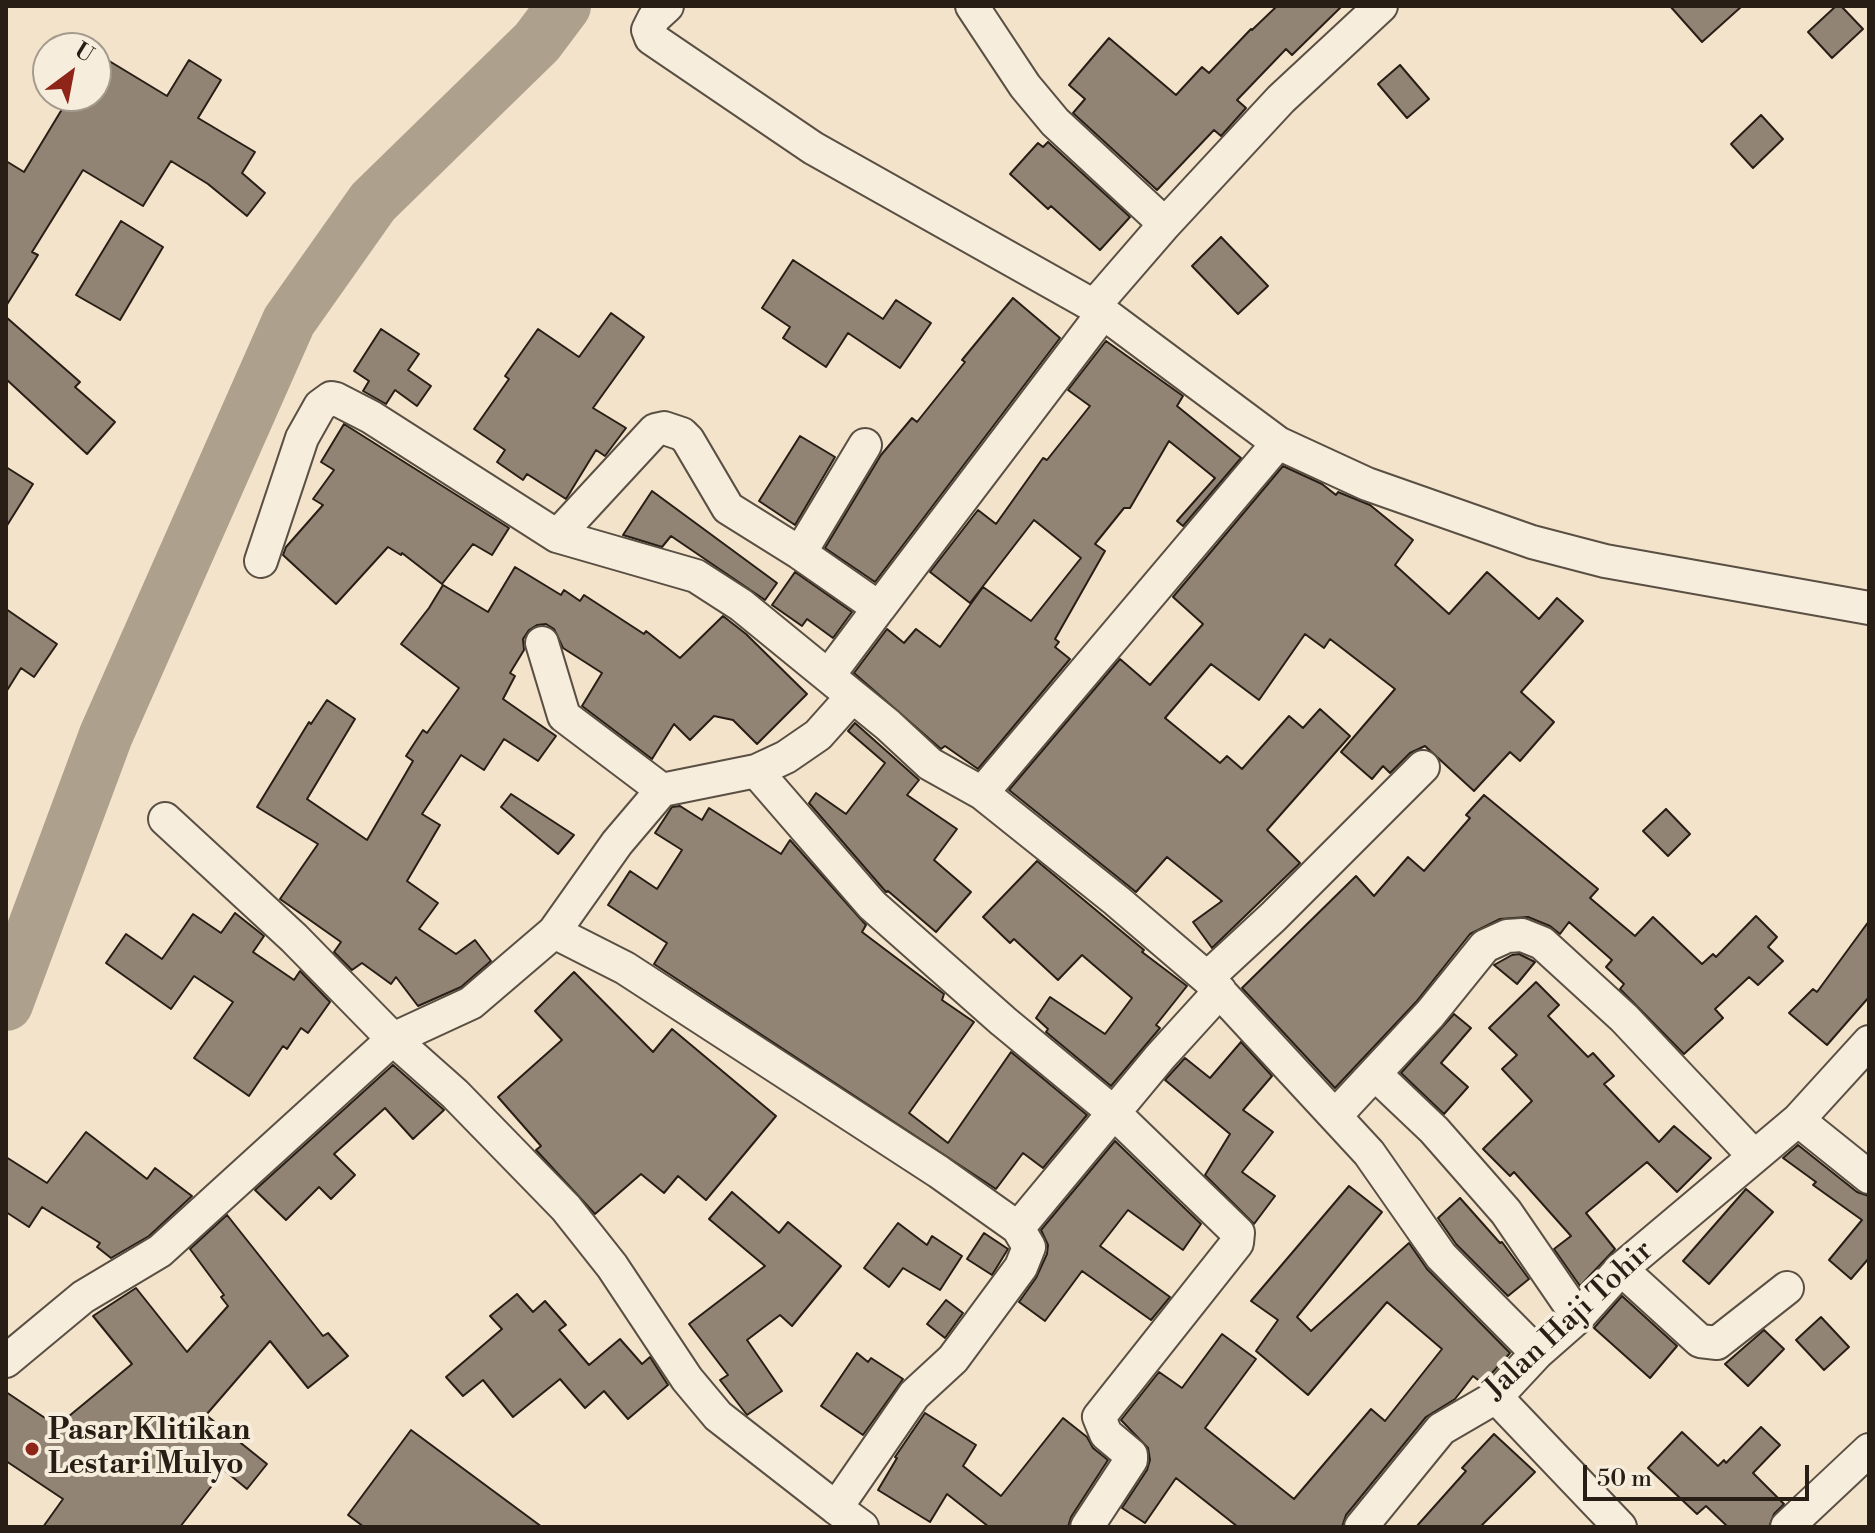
<!DOCTYPE html>
<style>
body{margin:0}
#map{position:relative;width:1875px;height:1533px;overflow:hidden;background:#f2e3ca;font-family:"Libre Bodoni",serif}
canvas{display:block}
.frame{position:absolute;inset:0;border:8px solid #281e16;pointer-events:none}
.north{position:absolute;left:32px;top:32px;width:80px;height:80px;box-sizing:border-box;background:#f7eddd;border:2px solid #a49a8d;border-radius:50%;rotate:32deg;font-size:22px;font-weight:700;line-height:32px;text-align:center;color:#281e16}
.north::after{content:'';display:block;margin:auto;width:28px;height:36px;background:#8f2418;clip-path:polygon(50% 0,100% 100%,50% 72%,0 100%)}
.scale{position:absolute;left:1583px;top:1465px;width:226px;height:36px;box-sizing:border-box;border:4px solid #281e16;border-top:0;padding-left:10px;font-size:24px;line-height:28px;white-space:nowrap;color:#281e16;-webkit-text-stroke:6px #f7eddd;paint-order:stroke}
</style>
<div id="map">
<canvas width="1875" height="1533"></canvas>
<div class="frame"></div>
<div class="north">U</div>
<div class="scale">50 m</div>
</div>
<script>
const g = document.querySelector('canvas').getContext('2d');
g.lineJoin = 'round';
const poly = rows => new Path2D(rows.map(r => 'M' + r).join(''));
function stroke(path, color, width, dash) { g.strokeStyle = color; g.lineWidth = width; g.lineCap = dash ? 'butt' : 'round'; g.setLineDash(dash || []); g.stroke(path); }
function fill(path, color) { g.fillStyle = color; g.fill(path, 'evenodd'); }
function drawText(font, color, halo, rows, align = 'center') {
  g.font = font + ' "Libre Bodoni",serif'; g.lineWidth = 8; g.setLineDash([]); g.textBaseline = 'middle'; g.strokeStyle = halo; g.fillStyle = color; for (const [text, x, y, turn = 0] of rows) {
    g.save(); g.translate(x, y); g.rotate((+turn || 0) * Math.PI / 180); g.textAlign = isNaN(turn) ? turn : align; if (halo) g.strokeText(text, 0, 0); g.fillText(text, 0, 0); g.restore();
  }
}
stroke(poly([
 [6,1004,106,735,289,321,373,202,537,42,564,6]
]), '#ada08d', 54);
const building = poly([
 [1277,6,1342,6,1292,55,1286,49,1237,100,1246,108,1221,136,1214,130,1157,190,1073,113,1085,99,1069,85,1109,38,1176,95,1202,67,1209,73,1251,29,1252,30,1277,6],
 [1670,6,1742,6,1702,42,1670,6],
 [1836,6,1841,6,1863,29,1832,58,1808,32,1836,6],
 [96,53,167,96,189,60,221,80,198,118,255,152,242,173,265,193,247,216,208,184,171,161,143,206,83,170,32,252,38,255,6,306,6,161,24,172,70,96,96,96,96,53],
 [1400,65,1429,99,1407,118,1378,84,1400,65],
 [1761,115,1783,139,1753,168,1731,144,1761,115],
 [1048,142,1130,217,1100,250,1051,206,1048,209,1010,174,1038,143,1043,147,1048,142],
 [121,221,163,247,120,320,76,295,121,221],
 [1221,237,1268,286,1238,314,1192,266,1221,237],
 [793,260,883,319,896,300,931,323,900,368,848,333,826,367,783,338,790,327,762,308,793,260],
 [1013,298,1060,338,875,582,825,548,881,455,912,418,917,422,965,362,962,360,1013,298],
 [611,313,644,337,593,408,626,428,605,456,596,450,566,499,527,474,523,480,497,462,505,450,474,429,509,379,505,376,538,329,579,357,611,313],
 [6,317,80,382,75,387,115,422,87,454,6,379,6,317],
 [381,329,419,354,408,370,431,386,417,406,395,390,386,404,363,391,369,381,354,371,381,329],
 [1106,341,1183,396,1177,406,1241,458,1183,526,1177,521,1215,478,1169,441,1130,508,1124,508,1095,544,1105,551,1055,639,1059,642,1055,647,1070,659,978,769,945,746,941,749,854,673,887,629,904,643,916,629,940,647,983,587,1031,621,1081,558,1034,520,970,603,930,572,978,510,996,524,1043,458,1047,460,1090,406,1068,390,1106,341],
 [344,424,509,528,492,555,473,544,442,584,402,553,401,555,388,547,336,604,283,555,286,547,323,505,313,499,334,470,321,462,344,424],
 [800,436,835,457,795,525,759,501,800,436],
 [1283,466,1322,484,1336,495,1338,492,1370,505,1413,540,1395,565,1449,614,1487,572,1539,619,1557,598,1583,621,1521,692,1554,722,1520,761,1510,752,1474,791,1425,746,1410,753,1390,773,1383,766,1372,779,1341,752,1395,689,1330,639,1324,648,1305,634,1259,700,1211,664,1165,718,1220,763,1227,756,1242,769,1289,716,1303,728,1320,709,1350,736,1267,830,1300,863,1212,948,1193,922,1222,901,1167,857,1136,892,1009,790,1120,659,1150,685,1203,624,1173,597,1283,466],
 [6,467,33,484,6,527,6,467],
 [652,491,777,583,765,600,671,536,662,547,623,535,652,491],
 [515,567,561,595,564,590,580,601,584,595,644,634,646,631,680,658,723,616,746,634,807,694,757,744,733,720,714,716,690,740,674,724,652,759,582,706,602,673,563,648,554,629,546,624,537,625,529,630,523,639,524,650,510,673,515,676,503,699,556,736,538,761,504,739,484,770,461,755,422,814,440,825,407,881,438,903,419,929,456,954,475,940,491,961,461,987,418,1006,396,977,391,984,362,963,352,970,334,952,341,942,280,899,318,844,257,807,309,722,311,724,327,700,355,719,307,799,367,840,413,761,406,756,423,730,427,733,459,688,401,644,429,608,443,585,488,612,515,567],
 [795,572,852,612,833,638,807,619,802,626,772,605,795,572],
 [6,609,57,644,34,677,21,668,6,692,6,609],
 [855,723,919,780,907,795,957,829,934,860,971,892,936,932,888,891,886,892,809,803,816,793,846,814,885,763,848,731,855,723],
 [511,794,574,835,558,854,501,807,511,794],
 [1484,795,1598,889,1590,898,1635,936,1653,917,1702,964,1713,954,1716,957,1756,916,1777,937,1768,947,1783,961,1758,985,1749,977,1715,1009,1723,1018,1684,1054,1620,989,1624,984,1606,967,1612,960,1569,922,1560,934,1550,926,1528,917,1500,919,1470,934,1416,1002,1335,1088,1242,988,1356,876,1374,896,1408,857,1424,871,1470,818,1466,815,1484,795],
 [680,806,702,820,709,808,781,854,790,840,866,925,862,932,944,994,942,1000,974,1022,909,1113,948,1143,1011,1052,1087,1115,1043,1168,1023,1153,996,1189,654,964,667,943,608,905,630,871,657,889,682,850,655,833,672,807,680,806],
 [1666,809,1690,834,1668,856,1643,831,1666,809],
 [1037,861,1144,950,1142,952,1187,986,1156,1025,1160,1028,1111,1086,1046,1032,1048,1029,1036,1018,1050,997,1105,1034,1132,998,1082,955,1058,980,1014,939,1010,943,983,917,1037,861],
 [235,913,264,936,253,952,294,980,300,971,330,1002,308,1033,301,1028,287,1049,283,1046,249,1096,194,1058,233,1002,194,976,171,1009,106,963,126,934,162,959,193,914,221,933,235,913],
 [1869,921,1869,997,1827,1045,1789,1013,1813,989,1817,992,1869,921],
 [1519,954,1535,962,1517,984,1494,965,1512,955,1519,954],
 [574,972,653,1052,672,1029,776,1116,706,1200,678,1176,664,1193,641,1174,595,1214,536,1150,541,1146,498,1097,562,1040,535,1011,574,972],
 [1536,982,1559,1005,1548,1016,1588,1057,1593,1053,1614,1076,1604,1084,1659,1142,1674,1126,1711,1158,1677,1192,1647,1162,1586,1213,1615,1249,1580,1286,1554,1249,1571,1236,1514,1172,1510,1176,1483,1149,1532,1101,1502,1069,1517,1055,1489,1028,1536,982],
 [1454,1014,1471,1028,1441,1063,1468,1087,1444,1114,1401,1073,1454,1014],
 [1241,1042,1272,1076,1243,1110,1273,1132,1242,1172,1275,1196,1254,1224,1205,1175,1230,1134,1165,1080,1185,1058,1210,1078,1241,1042],
 [393,1065,444,1110,413,1139,385,1108,334,1154,355,1175,331,1199,319,1187,286,1220,255,1190,393,1065],
 [86,1132,147,1179,155,1168,192,1196,149,1236,111,1258,97,1247,100,1243,42,1207,29,1227,6,1212,6,1157,47,1183,86,1132],
 [1115,1141,1201,1224,1183,1250,1128,1210,1100,1246,1170,1297,1151,1320,1082,1271,1045,1321,1019,1302,1036,1278,1047,1254,1048,1245,1041,1230,1115,1141],
 [1798,1145,1857,1192,1869,1196,1869,1258,1851,1279,1829,1260,1862,1220,1813,1185,1816,1182,1783,1158,1798,1145],
 [1349,1186,1382,1212,1297,1317,1311,1331,1409,1243,1427,1269,1510,1353,1484,1382,1482,1383,1473,1376,1455,1399,1426,1417,1346,1515,1342,1527,1238,1527,1176,1478,1145,1523,1122,1508,1147,1470,1150,1460,1148,1448,1121,1420,1159,1372,1182,1388,1222,1334,1256,1359,1205,1428,1294,1499,1371,1409,1385,1421,1442,1349,1387,1302,1308,1395,1256,1351,1278,1320,1251,1301,1349,1186],
 [1746,1189,1773,1212,1709,1284,1683,1261,1746,1189],
 [732,1192,779,1233,788,1222,841,1266,792,1326,780,1315,747,1340,782,1391,747,1415,720,1380,728,1375,689,1324,765,1266,709,1219,732,1192],
 [1460,1198,1500,1243,1502,1242,1529,1279,1508,1296,1456,1244,1438,1218,1460,1198],
 [227,1215,323,1336,328,1333,348,1356,308,1388,270,1341,206,1415,267,1464,247,1489,224,1470,180,1527,43,1527,63,1499,6,1461,6,1392,57,1426,132,1364,93,1316,136,1288,187,1352,228,1306,221,1297,224,1295,190,1249,227,1215],
 [898,1223,927,1245,932,1236,962,1256,940,1290,903,1268,889,1287,864,1268,898,1223],
 [984,1233,1008,1249,992,1275,967,1259,984,1233],
 [517,1294,533,1312,545,1301,566,1325,559,1330,589,1365,620,1339,642,1364,650,1357,668,1385,628,1419,604,1391,585,1408,560,1379,513,1417,483,1380,463,1396,446,1377,502,1329,490,1316,517,1294],
 [1622,1296,1677,1346,1650,1378,1594,1328,1622,1296],
 [946,1300,963,1313,945,1338,927,1324,946,1300],
 [1821,1317,1849,1347,1824,1370,1796,1340,1821,1317],
 [1764,1330,1784,1349,1748,1386,1725,1364,1764,1330],
 [857,1353,868,1362,871,1358,903,1379,863,1435,821,1406,857,1353],
 [925,1413,976,1445,963,1466,1001,1496,1063,1418,1087,1437,1093,1448,1108,1460,1071,1517,1068,1527,989,1527,947,1494,930,1522,878,1490,897,1458,895,1457,925,1413],
 [1761,1427,1780,1445,1753,1473,1784,1504,1774,1514,1769,1527,1728,1527,1706,1506,1697,1514,1648,1468,1682,1432,1718,1466,1724,1460,1726,1463,1761,1427],
 [411,1430,542,1527,364,1527,348,1515,411,1430],
 [1494,1434,1535,1472,1480,1527,1416,1527,1466,1471,1462,1468,1494,1434]
]);
fill(building, '#918474');
stroke(building, '#281e16', 2);
const street = poly([
 [667,6,654,18,648,30,651,38,813,148,1094,306,1278,443,1367,484,1532,542,1605,561,1869,608],
 [972,6,1025,86,1055,122,1165,224,1094,306],
 [1165,224,1281,99,1381,6],
 [557,536,655,430,664,428,682,434,688,440,728,508,800,553,879,608,828,676,888,725,930,764,982,793,1117,901,1207,978,1369,1153,1441,1256,1537,1353],
 [800,553,865,445],
 [261,561,302,438,320,406,331,398,336,399,371,417,557,536,696,576,741,605,828,676],
 [879,608,1103,313],
 [542,643,564,716,662,790],
 [756,771,872,905,1003,1021,1113,1112,1238,1233,1237,1243,1099,1417,1106,1434,1131,1455,1131,1460,1087,1527],
 [982,793,1278,443],
 [165,819,294,938,393,1039,455,1094,566,1208,612,1266,687,1379,718,1416,836,1508],
 [554,932,625,968,939,1172,1018,1228],
 [1207,978,1273,917,1423,767],
 [1375,1074,1434,1130,1506,1212,1578,1317],
 [1336,1115,1430,1014,1485,946,1507,936,1522,935,1542,943,1624,1018,1754,1156],
 [1798,1120,1869,1177],
 [1621,1269,1700,1341,1717,1343,1787,1288],
 [6,1361,83,1297,160,1251,393,1039,471,1003,554,932,617,843,662,790,756,771,786,757,818,735,851,698],
 [1496,1397,1620,1527],
 [862,1527,836,1508,914,1395,953,1359,1021,1267,1029,1247,1018,1228,1160,1057,1220,991],
 [1361,1527,1441,1429,1496,1397,1537,1353,1578,1317,1621,1269,1798,1120,1869,1042],
 [1787,1527,1869,1450]
]);
stroke(street, '#5a4f43', 36);
stroke(street, '#f7eddd', 32);
for (const [x, y, r, color] of [
 [32,1449,8,"#8f2418"]
]) { const dot = new Path2D(); dot.arc(x, y, r, 0, 2 * Math.PI); g.fillStyle = color; g.fill(dot); stroke(dot, '#f7eddd', 3); }
drawText('30px', '#281e16', '#f7eddd', [
 ["Jalan Haji Tohir",1570,1321,-43]
]);
drawText('bold 30px', '#281e16', '#f7eddd', [
 ["Pasar Klitikan",48,1432],
 ["Lestari Mulyo",48,1466]
], 'left');
</script>
